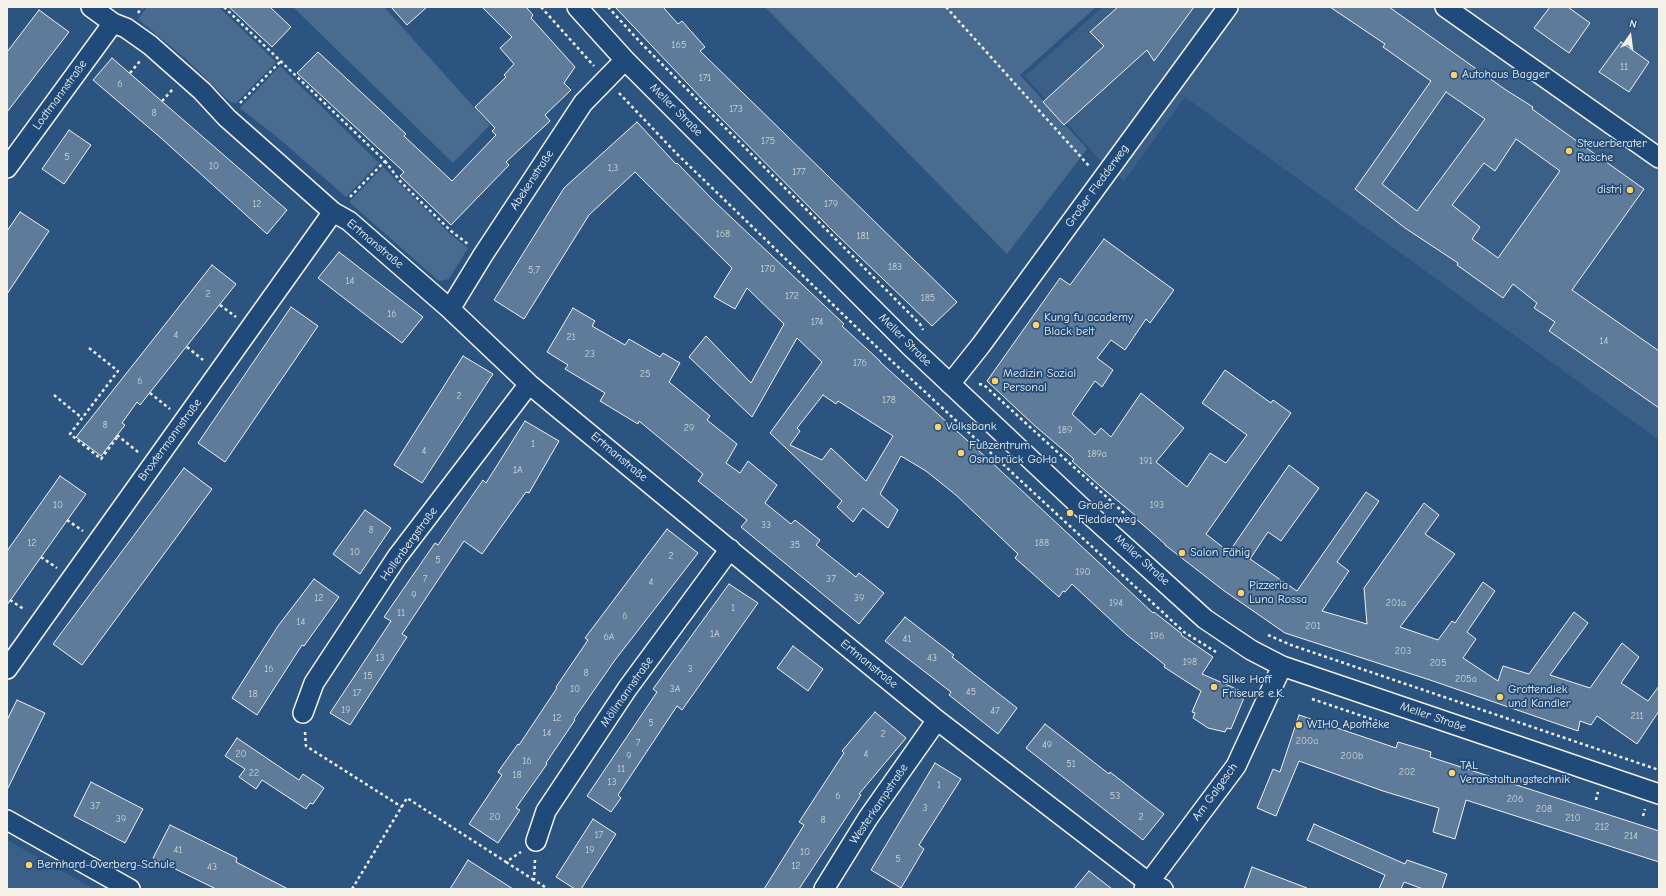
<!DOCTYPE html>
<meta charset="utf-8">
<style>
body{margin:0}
#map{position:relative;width:1666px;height:896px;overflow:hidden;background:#2c5481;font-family:"Comic Neue",sans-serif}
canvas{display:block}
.frame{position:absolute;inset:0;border:8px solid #f4f1e8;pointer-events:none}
.north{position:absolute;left:1610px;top:16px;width:40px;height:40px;-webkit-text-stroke:3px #1f4a7a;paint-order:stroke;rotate:14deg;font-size:11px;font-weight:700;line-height:16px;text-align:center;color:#f4f1e8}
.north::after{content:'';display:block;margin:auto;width:14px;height:18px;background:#f4f1e8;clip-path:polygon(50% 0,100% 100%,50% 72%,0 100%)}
</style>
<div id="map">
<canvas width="1666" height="896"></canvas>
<div class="frame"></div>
<div class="north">N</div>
</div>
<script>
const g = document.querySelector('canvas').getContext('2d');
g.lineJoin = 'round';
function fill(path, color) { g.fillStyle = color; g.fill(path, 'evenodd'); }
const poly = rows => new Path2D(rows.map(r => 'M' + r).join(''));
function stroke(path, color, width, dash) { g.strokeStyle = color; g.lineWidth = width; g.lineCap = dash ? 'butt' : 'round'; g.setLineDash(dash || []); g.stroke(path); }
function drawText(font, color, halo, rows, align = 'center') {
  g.font = font + ' "Comic Neue",sans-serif'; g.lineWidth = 3.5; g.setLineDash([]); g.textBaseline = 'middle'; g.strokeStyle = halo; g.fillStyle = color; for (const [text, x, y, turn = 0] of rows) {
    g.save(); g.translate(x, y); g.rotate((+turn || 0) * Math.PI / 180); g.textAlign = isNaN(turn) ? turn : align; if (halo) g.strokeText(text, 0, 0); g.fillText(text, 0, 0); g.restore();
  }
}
fill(poly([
 [1103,7,1659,7,1659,440,1185,97,1124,181,1096,156,1025,76],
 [7,840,94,889,7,889]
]), '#3b6088');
fill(poly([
 [147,7,219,7,276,62,236,103,230,102,187,60,138,19],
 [293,7,384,7,490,125,453,163],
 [765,7,1096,7,1020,75,1087,149,1007,254],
 [280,66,379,163,346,197,277,137,240,108],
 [383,167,450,234,468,248,449,279,439,281,349,202]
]), '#496b90');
const building = poly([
 [229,7,270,7,291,27,272,47,229,7],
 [391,7,427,7,407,25,391,7],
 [482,7,526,7,533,15,531,18,575,67,564,83,571,90,545,115,550,121,506,162,509,165,451,225,400,176,404,172,297,73,318,52,406,134,404,136,452,181,496,135,492,131,495,128,475,107,506,77,504,75,514,64,500,48,512,37,482,7],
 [615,7,663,7,678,24,682,21,705,47,700,51,957,302,932,326,834,232,707,104,615,7],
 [1118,7,1194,7,1154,61,1147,50,1064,125,1043,102,1104,46,1090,32,1118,7],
 [1330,7,1389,7,1506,90,1533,107,1532,109,1644,189,1572,290,1659,351,1659,408,1549,331,1555,322,1534,308,1537,303,1513,284,1503,298,1457,265,1458,263,1405,228,1355,189,1431,81,1383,47,1385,44,1330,7],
 [1446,92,1485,119,1417,211,1382,184,1446,92],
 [1516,139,1560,171,1498,258,1472,239,1480,227,1452,205,1484,163,1495,171,1516,139],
 [1550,7,1568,7,1590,23,1569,53,1534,28,1550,7],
 [39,10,69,32,7,112,7,52,39,10],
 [1621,42,1649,62,1629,92,1599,72,1621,42],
 [112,58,287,210,267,234,161,138,93,80,112,58],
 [637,122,676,164,677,163,715,202,844,324,842,326,880,361,880,362,988,459,1153,613,1154,612,1182,634,1181,635,1213,657,1202,674,1246,693,1231,729,1227,728,1225,732,1208,728,1193,718,1195,713,1192,712,1201,691,1164,667,1165,665,1127,635,1072,584,1065,592,1063,591,1059,597,1015,558,1018,554,956,495,926,471,901,456,880,494,898,510,888,528,863,508,853,522,837,507,842,501,770,433,822,362,797,338,752,417,689,357,706,336,751,383,784,324,747,288,735,309,714,297,732,268,635,172,589,215,524,319,494,300,564,188,637,122],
 [823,395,836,404,838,401,893,436,866,481,831,448,822,460,790,445,800,431,797,428,823,395],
 [69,130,91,145,64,184,42,169,69,130],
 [20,212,49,231,7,294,7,231,20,212],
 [1104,239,1174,290,1150,323,1146,319,1125,350,1111,340,1097,358,1113,370,1102,387,1095,381,1072,414,1095,435,1101,428,1111,437,1141,393,1184,428,1156,462,1187,487,1210,453,1226,463,1247,435,1202,403,1225,370,1271,403,1273,400,1291,413,1206,534,1229,552,1289,465,1319,488,1281,541,1268,532,1250,559,1297,591,1366,492,1379,501,1337,562,1349,571,1322,611,1367,624,1364,588,1424,503,1439,515,1425,534,1455,554,1400,627,1438,640,1452,621,1455,623,1483,582,1495,591,1467,632,1476,639,1463,658,1498,681,1503,666,1529,674,1574,612,1588,623,1550,675,1590,688,1622,643,1639,657,1621,683,1648,701,1659,686,1659,711,1637,744,1597,716,1591,725,1580,721,1578,731,1430,680,1285,633,1223,590,1165,545,1165,544,1135,518,1136,516,1100,486,1072,461,1074,459,1035,426,987,381,1060,278,1070,285,1104,239],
 [339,252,423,317,402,343,318,278,339,252],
 [212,265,236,284,140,405,137,402,122,423,125,425,101,456,76,437,212,265],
 [291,307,318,326,225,462,198,443,291,307],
 [573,308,595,321,592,326,625,345,629,339,660,357,663,353,680,363,669,382,710,416,707,420,737,444,726,463,740,473,748,461,777,485,765,503,791,524,795,520,820,540,816,545,856,577,859,573,884,593,859,624,741,527,747,520,698,481,703,474,639,421,638,424,600,401,605,393,565,369,568,365,547,352,573,308],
 [463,356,493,374,422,483,394,465,463,356],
 [525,421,559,441,529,493,526,492,482,554,464,541,402,634,407,637,350,725,330,713,391,621,384,617,435,543,438,545,483,480,486,483,525,421],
 [184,468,212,489,82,665,53,644,184,468],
 [60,476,86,494,7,605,7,551,60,476],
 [365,510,391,528,360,574,333,554,365,510],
 [667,529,698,553,615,660,574,719,575,720,546,763,547,764,516,808,520,810,498,843,469,824,502,775,498,772,518,744,519,745,557,688,556,687,588,640,585,638,667,529],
 [314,579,339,597,304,646,302,645,257,715,232,698,278,626,314,579],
 [729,584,758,603,682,710,677,706,618,795,621,798,611,812,587,796,657,692,653,689,729,584],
 [905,617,954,655,952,657,1017,708,998,734,949,695,951,692,885,641,905,617],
 [793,646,823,669,808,691,777,668,793,646],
 [17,700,45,713,7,790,7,720,17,700],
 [875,712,906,738,859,794,861,795,799,889,764,889,804,825,799,822,844,753,842,751,875,712],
 [1299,715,1396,748,1398,742,1431,752,1430,757,1659,831,1659,862,1466,800,1455,839,1433,832,1439,808,1383,791,1299,761,1276,816,1257,808,1273,769,1280,772,1299,715],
 [1045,724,1109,774,1110,772,1164,814,1143,840,1026,748,1045,724],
 [237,738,299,780,303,774,324,788,313,804,310,803,306,809,262,780,256,789,239,777,245,769,225,756,237,738],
 [935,763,961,779,919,845,924,849,901,888,871,870,935,763],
 [91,782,143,809,125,843,74,816,91,782],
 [593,819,616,834,581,889,575,889,556,877,593,819],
 [1314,824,1405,864,1407,860,1447,874,1442,889,1423,889,1404,882,1401,889,1379,889,1385,875,1307,840,1314,824],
 [170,825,237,858,236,862,288,889,216,889,153,858,170,825],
 [468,860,513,889,450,889,468,860],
 [1252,867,1307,888,1307,889,1244,889,1252,867],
 [1089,871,1112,889,1074,889,1089,871]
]);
fill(building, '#5e7b9a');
stroke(building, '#f4f1e8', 1);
const minor = poly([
 [91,7,113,23,126,28,150,45,202,91,227,118,333,212,349,221,450,309,529,384,838,639,937,720,1149,883,1163,889],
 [577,7,625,60,910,346,1079,505,1205,619,1251,650,1282,666,1659,794],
 [1445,7,1659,158],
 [7,168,113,23],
 [450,309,483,255,583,103,625,60],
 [950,384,981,345,1228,7],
 [7,669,333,212],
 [303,713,314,683,397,557,529,384],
 [7,820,130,889],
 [536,841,546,811,627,689,730,549],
 [824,889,868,818,937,720],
 [1144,889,1236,766,1282,666]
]);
stroke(minor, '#f4f1e8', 22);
stroke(poly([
 [224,7,385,161,348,199],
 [541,7,594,66],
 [608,7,641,43,920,324,923,330],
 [946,7,1089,166],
 [138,13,142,7],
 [130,73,140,61],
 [619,93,677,154,882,352,1184,632,1216,652],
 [162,101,173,89],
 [240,103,280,62],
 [385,161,400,181,420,201,451,231,468,244],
 [220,305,236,317],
 [187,347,203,360],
 [89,348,118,371,70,434,101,459,118,436],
 [979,384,984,385,1123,512,1132,525],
 [150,393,170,409],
 [54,395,82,418],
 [117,435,138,452],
 [67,520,83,531],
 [41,557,57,568],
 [10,600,25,610],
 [1268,635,1291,645,1659,770],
 [1312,699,1377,721],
 [305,732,306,746,402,807],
 [1547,783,1549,776],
 [1596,800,1598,792],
 [1643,816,1645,809],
 [535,860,534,880,548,889],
 [506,862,534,880],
 [352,889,407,798,506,862,521,852]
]), '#f4f1e8', 2.5, [3, 3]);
stroke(minor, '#1f4a7a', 19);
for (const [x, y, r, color] of [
 [1454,75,4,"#ffd166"],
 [1569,151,4,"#ffd166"],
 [1630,190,4,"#ffd166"],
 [1036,325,4,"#ffd166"],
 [995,381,4,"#ffd166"],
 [938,427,4,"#ffd166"],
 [961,453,4,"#ffd166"],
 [1070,513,4,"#ffd166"],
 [1182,553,4,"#ffd166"],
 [1241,593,4,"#ffd166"],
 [1214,687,4,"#ffd166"],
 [1500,697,4,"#ffd166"],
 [1299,725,4,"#ffd166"],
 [1452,773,4,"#ffd166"],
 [29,865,4,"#ffd166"]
]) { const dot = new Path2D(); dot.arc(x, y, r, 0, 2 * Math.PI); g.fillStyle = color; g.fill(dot); stroke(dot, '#1f4a7a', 1.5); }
drawText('10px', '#ced4d4', null, [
 ["165",679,45],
 ["11",1624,67],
 ["171",705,78],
 ["6",120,84],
 ["173",736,109],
 ["8",154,113],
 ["175",768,141],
 ["5",67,157],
 ["10",214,166],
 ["1,3",613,168],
 ["177",799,172],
 ["12",257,204],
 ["179",831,204],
 ["168",723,234],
 ["181",863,236],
 ["183",895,267],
 ["170",768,269],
 ["5,7",534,270],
 ["14",350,281],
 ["2",208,294],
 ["172",792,296],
 ["185",928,298],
 ["16",392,314],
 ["174",817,322],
 ["4",176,335],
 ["21",571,337],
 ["14",1604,341],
 ["23",590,354],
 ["176",860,363],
 ["25",645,374],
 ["6",140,381],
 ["2",459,396],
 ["178",889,400],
 ["8",105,425],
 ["29",689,428],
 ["189",1065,430],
 ["1",533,444],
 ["4",424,451],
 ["189a",1097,454],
 ["191",1146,461],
 ["1A",518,470],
 ["10",58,505],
 ["193",1157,505],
 ["33",766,525],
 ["8",371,530],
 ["12",32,543],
 ["188",1042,543],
 ["35",795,545],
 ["10",355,552],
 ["2",671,556],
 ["5",438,560],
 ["190",1083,572],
 ["7",425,579],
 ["37",831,579],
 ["4",651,582],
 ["9",414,595],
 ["12",319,598],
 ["39",859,598],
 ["194",1116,603],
 ["201a",1396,603],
 ["1",733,608],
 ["11",401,613],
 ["6",625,616],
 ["14",301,622],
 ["201",1313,626],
 ["1A",715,634],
 ["196",1157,636],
 ["6A",609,637],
 ["41",907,639],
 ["203",1403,651],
 ["13",380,658],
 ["43",932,658],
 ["198",1190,662],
 ["205",1438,663],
 ["16",269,669],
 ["3",690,669],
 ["8",586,673],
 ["15",368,676],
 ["205a",1466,679],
 ["10",575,689],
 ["3A",675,689],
 ["45",971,692],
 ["17",357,693],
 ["18",253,694],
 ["19",346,710],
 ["47",995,711],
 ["211",1637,716],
 ["12",557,718],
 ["5",651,723],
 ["14",547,733],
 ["2",883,734],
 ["200a",1307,741],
 ["7",638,743],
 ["49",1047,745],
 ["20",241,754],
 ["4",866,754],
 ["9",629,756],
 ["200b",1352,756],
 ["16",527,761],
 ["51",1071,764],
 ["11",621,769],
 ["202",1407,772],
 ["22",254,773],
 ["18",517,775],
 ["13",612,782],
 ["1",939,785],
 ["6",838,796],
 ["53",1115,796],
 ["206",1515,799],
 ["37",95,806],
 ["3",925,808],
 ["208",1544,809],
 ["20",495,817],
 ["2",1141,817],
 ["210",1573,818],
 ["39",121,819],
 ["8",823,820],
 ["212",1602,827],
 ["17",599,835],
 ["214",1631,836],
 ["41",178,850],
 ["19",590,850],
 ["10",805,852],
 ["5",898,859],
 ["12",796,866],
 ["43",212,867]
]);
drawText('12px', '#f4f1e8', '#1f4a7a', [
 ["Autohaus Bagger",1462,75],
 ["Steuerberater",1577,144],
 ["Rasche",1577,158],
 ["distri",1622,190,"right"],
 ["Kung fu academy",1044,318],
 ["Black belt",1044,332],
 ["Medizin Sozial",1003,374],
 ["Personal",1003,388],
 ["Volksbank",946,427],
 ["Fußzentrum",969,446],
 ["Osnabrück GoHa",969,460],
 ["Großer",1078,506],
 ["Fledderweg",1078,520],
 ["Salon Fähig",1190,553],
 ["Pizzeria",1249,586],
 ["Luna Rossa",1249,600],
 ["Silke Hoff",1222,680],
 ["Friseure e.K.",1222,694],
 ["Grottendiek",1508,690],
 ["und Kandler",1508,704],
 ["WIHO Apotheke",1307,725],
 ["TAL",1460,766],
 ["Veranstaltungstechnik",1460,780],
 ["Bernhard-Overberg-Schule",37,865]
], 'left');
drawText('12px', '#f4f1e8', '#1f4a7a', [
 ["Lodtmannstraße",60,95,-54],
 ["Meller Straße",676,110,45],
 ["Abekenstraße",532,180,-57],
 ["Großer Fledderweg",1097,186,-54],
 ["Ertmanstraße",375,244,40],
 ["Meller Straße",905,340,45],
 ["Broxtermannstraße",170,440,-54],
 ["Ertmanstraße",619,457,40],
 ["Hollenbergstraße",409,544,-54],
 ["Meller Straße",1142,560,42],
 ["Ertmanstraße",869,664,39],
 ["Möllmannstraße",627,692,-55],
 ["Meller Straße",1433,717,19],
 ["Am Galgesch",1215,792,-54],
 ["Westerkampstraße",879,804,-56]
]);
</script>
